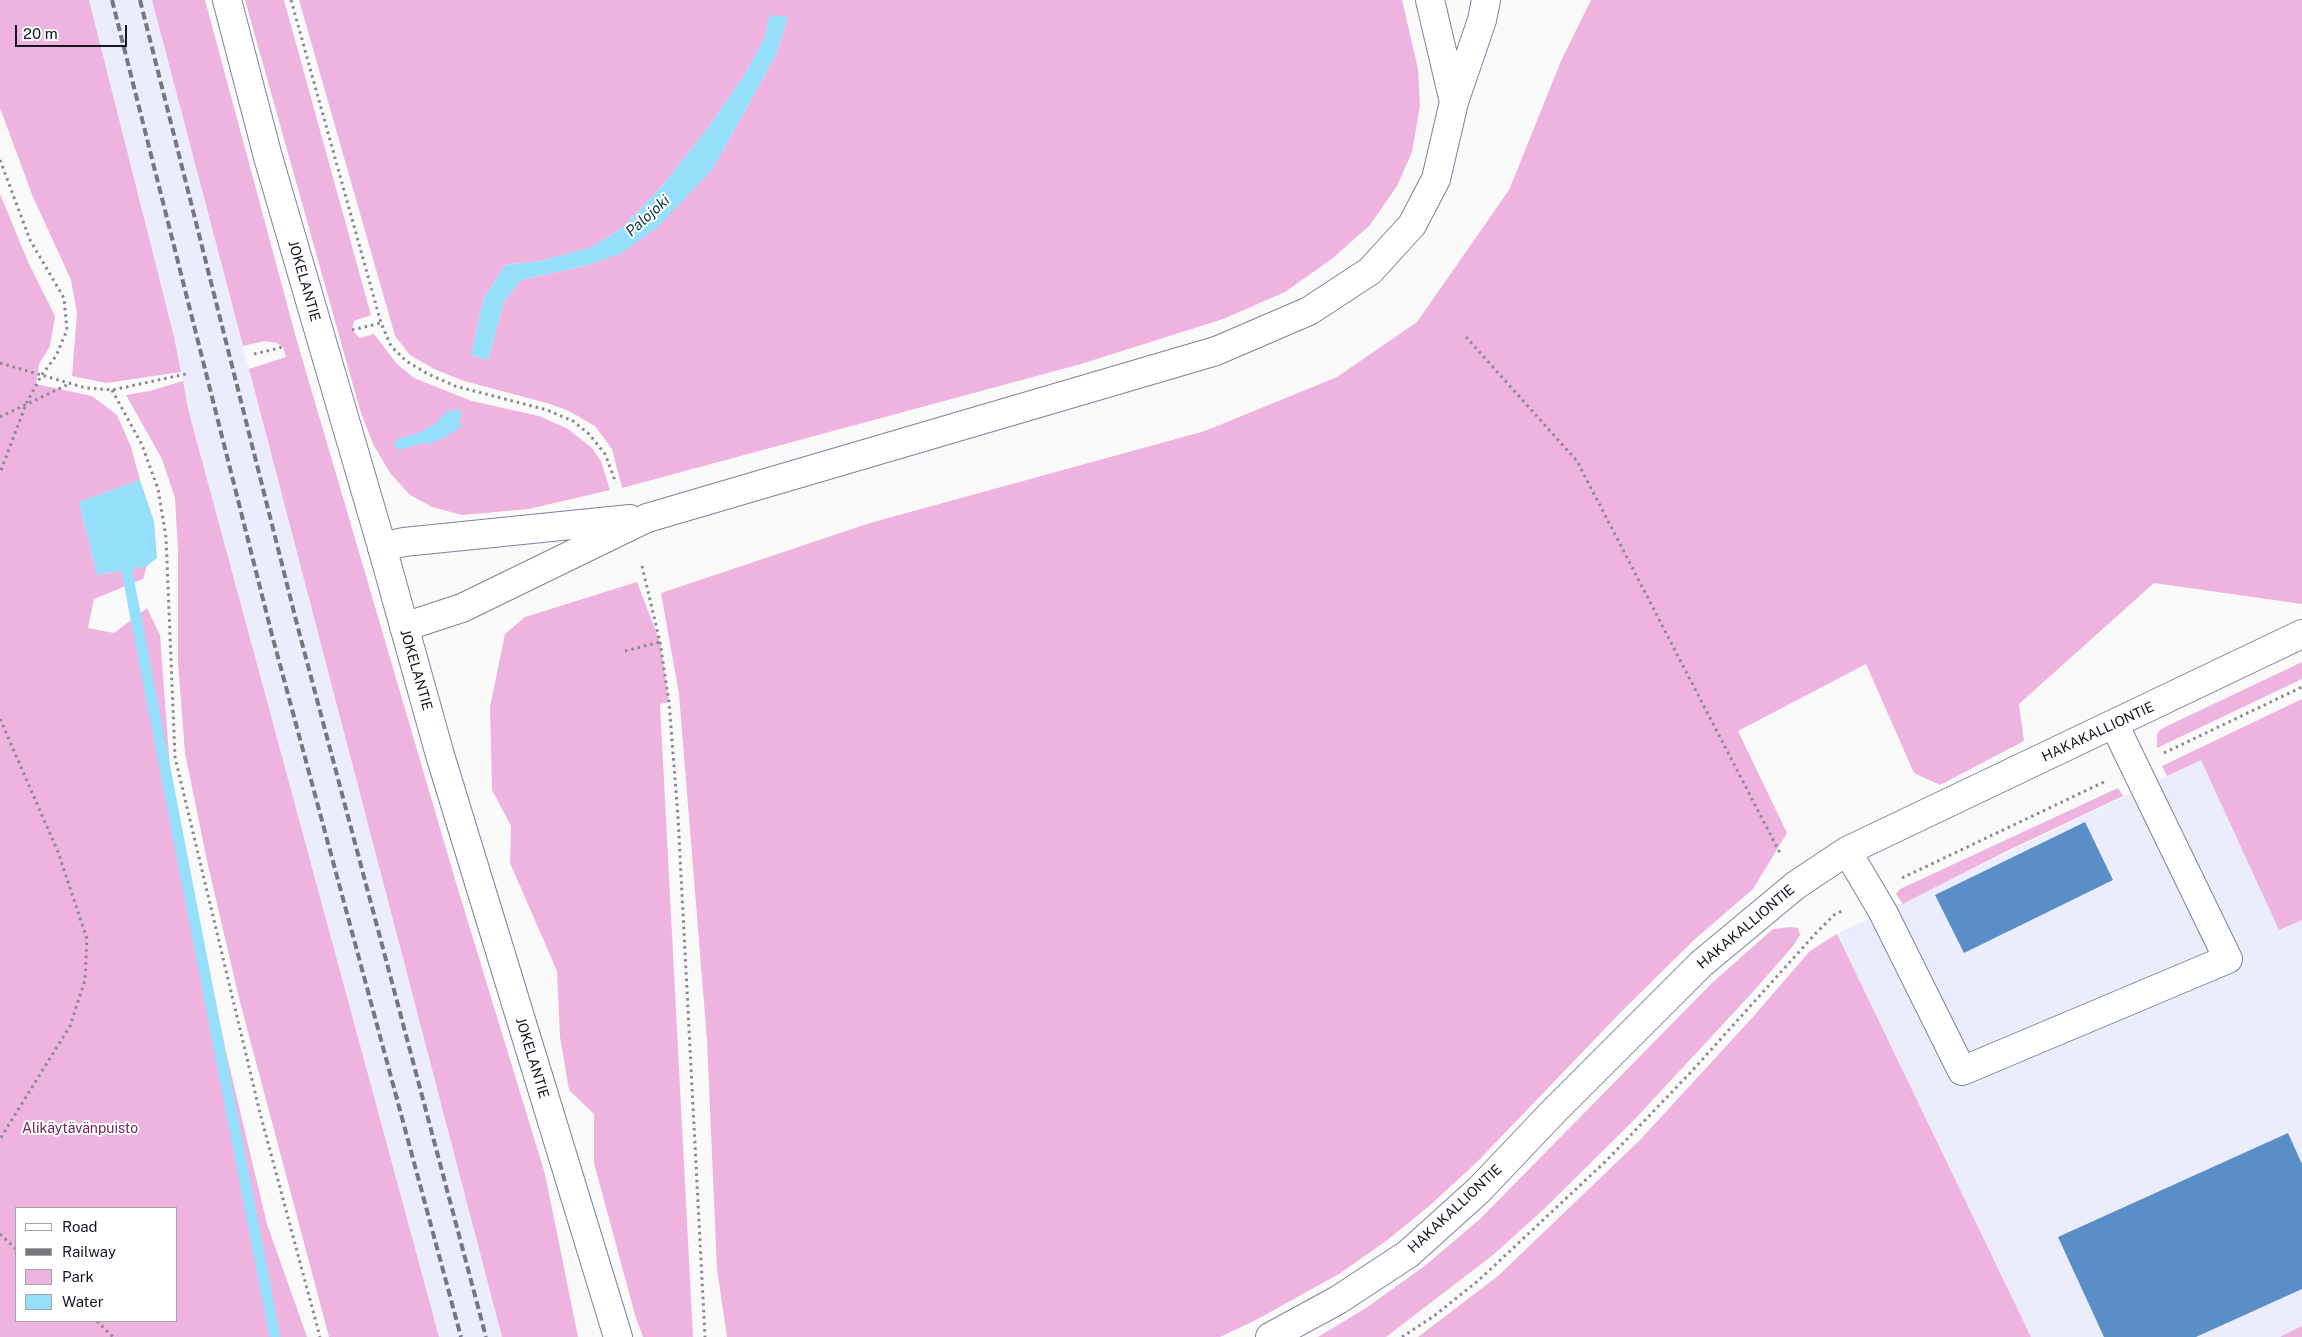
<!DOCTYPE html>
<meta charset="utf-8">
<style>
body{margin:0}
#map{position:relative;width:2302px;height:1337px;overflow:hidden;background:#fafafa;font-family:"Public Sans",sans-serif}
canvas{display:block}
.legend{position:absolute;left:15px;top:1207px;width:162px;height:115px;box-sizing:border-box;background:#fff;border:1px solid #a2a2a7;margin:0;padding:6px 9px;list-style:none;font-size:15px;color:#161723}
.legend li{display:flex;align-items:center;gap:10px;height:25px}
.legend b{width:25px;border:1px solid #a2a2a7}
.scale{position:absolute;left:15px;top:25px;width:112px;height:22px;box-sizing:border-box;border:2px solid #161723;border-top:0;padding-left:6px;font-size:15px;line-height:18px;white-space:nowrap;color:#161723;-webkit-text-stroke:4px #fff;paint-order:stroke}
</style>
<div id="map">
<canvas width="2302" height="1337"></canvas>
<ul class="legend">
<li><b style="height:6px;background:#fff"></b>Road</li>
<li><b style="height:6px;background:#76767d"></b>Railway</li>
<li><b style="height:14px;background:#eeb3df"></b>Park</li>
<li><b style="height:14px;background:#95dffb"></b>Water</li>
</ul>
<div class="scale">20 m</div>
</div>
<script>
const g = document.querySelector('canvas').getContext('2d');
g.lineJoin = 'round';
function fill(path, color) { g.fillStyle = color; g.fill(path, 'evenodd'); }
const poly = rows => new Path2D(rows.map(r => 'M' + r).join(''));
function stroke(path, color, width, dash) { g.strokeStyle = color; g.lineWidth = width; g.lineCap = dash ? 'butt' : 'round'; g.setLineDash(dash || []); g.stroke(path); }
function drawText(font, color, halo, rows, align = 'center') {
  g.font = font + ' "Public Sans",sans-serif'; g.lineWidth = 4; g.setLineDash([]); g.textBaseline = 'middle'; g.strokeStyle = halo; g.fillStyle = color; for (const [text, x, y, turn = 0] of rows) {
    g.save(); g.translate(x, y); g.rotate((+turn || 0) * Math.PI / 180); g.textAlign = isNaN(turn) ? turn : align; if (halo) g.strokeText(text, 0, 0); g.fillText(text, 0, 0); g.restore();
  }
}
fill(poly([
 [89,0,152,0,502,1337,439,1337,188,409,174,337],
 [2302,709,2302,1326,2280,1337,2031,1337,1837,934,2167,776]
]), '#ebedfd');
fill(poly([
 [0,0,89,0,174,337,181,372,106,383,72,376,77,313,71,280,33,197,0,108],
 [152,0,205,0,297,341,457,886,545,1174,578,1337,502,1337,249,369,286,357,283,347,277,343,265,341,243,346],
 [245,0,284,0,371,315,354,321,352,330,360,338,374,334,397,364,414,378,472,401,539,416,568,429,592,448,601,461,610,490,529,509,462,515,432,507,410,495,390,473,373,444,360,410],
 [299,0,1402,0,1418,69,1420,106,1412,152,1397,186,1370,225,1333,258,1285,292,1223,319,1081,364,622,488,612,449,595,426,569,411,547,403,464,381,434,369,410,355,395,336],
 [770,16,788,17,776,55,712,170,588,265,521,280,504,302,488,360,471,355,483,300,505,265,540,261,592,247,623,227,663,185,710,125,745,74,764,39],
 [1591,0,2302,0,2302,604,2154,583,2019,704,2024,741,1940,785,1914,773,1866,664,1738,731,1787,833,1753,889,1694,940,1620,1013,1476,1163,1428,1207,1386,1241,1339,1274,1254,1321,1220,1337,727,1337,717,1269,707,1040,679,694,661,593,870,523,1205,431,1337,377,1417,322,1509,190,1561,61],
 [0,194,29,264,55,316,50,346,39,364,36,384,92,396,117,415,131,447,140,480,79,502,97,575,147,566,143,579,94,599,88,628,114,633,147,608,160,635,171,782,226,1052,267,1224,307,1337,0,1337],
 [16,1208,176,1208,176,1321,16,1321],
 [183,381,188,409,439,1337,329,1337,239,998,207,861,185,753,178,662,178,551,175,498,162,459,126,395,150,391],
 [637,582,660,642,669,702,660,704,693,1337,643,1337,635,1315,594,1163,594,1114,569,1090,560,1037,557,971,510,863,511,826,492,790,490,707,505,634,525,617],
 [2302,662,2302,679,2157,748,2157,734,2161,729],
 [2302,699,2302,920,2279,930,2201,760,2167,776,2162,766],
 [2118,788,2123,796,2009,850,1908,901,1903,904,1896,894,1900,889],
 [1790,927,1798,928,1800,935,1793,946,1751,994,1635,1119,1544,1209,1493,1255,1386,1337,1318,1337,1366,1308,1426,1265,1480,1219,1713,982,1773,929],
 [1837,934,2031,1337,1418,1337,1498,1276,1640,1140,1752,1018,1810,951],
 [2302,1326,2302,1337,2280,1337]
]), '#eeb3df');
fill(poly([
 [770,15,788,17,776,55,712,170,659,226,622,253,588,265,521,280,504,302,488,360,471,355,483,300,505,265,540,261,592,247,623,227,663,185,710,125,745,74,764,39],
 [449,409,462,426,446,437,427,445,418,433,436,423],
 [140,480,154,521,157,558,147,566,97,575,79,502]
]), '#95dffb');
stroke(poly([
 [400,444,435,434,456,415],
 [124,556,275,1337]
]), '#95dffb', 11);
fill(poly([
 [2085,822,2113,880,1964,953,1935,895],
 [2288,1133,2302,1164,2302,1289,2196,1337,2104,1337,2058,1237]
]), '#5a8ec7');
const minor = poly([
 [227,0,268,157,382,547],
 [1847,851,1883,912,1962,1071,2228,959,2114,724],
 [1270,1337,1338,1300,1408,1254,1479,1190,1553,1112,1701,964,1796,885,1847,851,2302,634]
]);
const major = poly([
 [382,547,440,755,618,1337]
]);
const highway = poly([
 [1430,0,1454,102],
 [382,547,404,542,630,519],
 [404,627,462,608,647,518,1216,351,1309,311,1370,271,1412,225,1436,179,1454,102,1482,20,1486,0]
]);
stroke(minor, '#7e82a0', 30);
stroke(major, '#7e82a0', 30);
stroke(highway, '#7e82a0', 30);
stroke(poly([
 [291,0,381,323,391,346,406,361,428,374,455,386,547,410,573,421,589,434,605,454,616,483],
 [0,160,30,240,64,298,67,330,56,356,41,376,26,404,0,473],
 [352,330,381,323],
 [1466,337,1577,461,1781,855],
 [254,354,283,347],
 [0,363,86,388,112,390,186,374],
 [112,390,142,445,158,489,166,537,175,757,260,1113,320,1337],
 [0,417,71,383],
 [642,566,660,642,669,702,678,817,705,1337],
 [625,651,660,642],
 [0,719,58,852,87,939,85,980,70,1026,0,1139],
 [2164,753,2302,687],
 [1902,878,2104,782],
 [0,1234,16,1249],
 [97,1321,113,1337],
 [1402,1337,1434,1316,1479,1280,1606,1161,1691,1072,1816,933,1834,915,1844,910]
]), '#88898f', 3, [2.5, 4]);
stroke(minor, '#fff', 28);
stroke(major, '#fff', 28);
stroke(highway, '#fff', 28);
stroke(poly([
 [112,0,272,635,461,1337],
 [140,0,298,628,486,1337]
]), '#76767d', 4, [8, 4]);
drawText('14px', '#161723', '#fff', [
 ["JOKELANTIE",304,281,74],
 ["JOKELANTIE",416,670,74],
 ["HAKAKALLIONTIE",2098,732,-25],
 ["HAKAKALLIONTIE",1746,927,-40],
 ["JOKELANTIE",532,1058,73],
 ["HAKAKALLIONTIE",1455,1209,-43]
]);
drawText('14px', '#712463', '#fff', [
 ["Alikäytävänpuisto",80,1129]
]);
drawText('italic 15px', '#0a3846', '#fff', [
 ["Palojoki",648,216,-42]
]);
</script>
